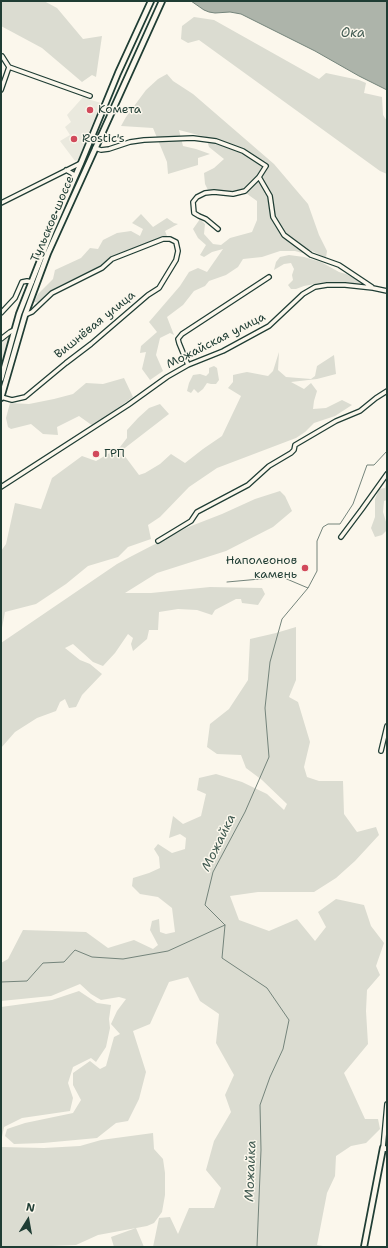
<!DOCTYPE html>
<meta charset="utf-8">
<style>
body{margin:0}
#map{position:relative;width:388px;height:1248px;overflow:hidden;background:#fbf7ec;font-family:"Shantell Sans",sans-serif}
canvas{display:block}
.frame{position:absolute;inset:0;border:2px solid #1f3d34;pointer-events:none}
.north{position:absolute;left:8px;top:1200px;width:40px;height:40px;-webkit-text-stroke:3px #fbf7ec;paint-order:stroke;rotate:11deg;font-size:11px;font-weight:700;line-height:16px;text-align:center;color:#1f3d34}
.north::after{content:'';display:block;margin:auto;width:14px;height:18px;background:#1f3d34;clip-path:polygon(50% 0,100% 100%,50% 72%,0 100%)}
</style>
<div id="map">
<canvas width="388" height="1248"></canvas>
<div class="frame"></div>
<div class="north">N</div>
</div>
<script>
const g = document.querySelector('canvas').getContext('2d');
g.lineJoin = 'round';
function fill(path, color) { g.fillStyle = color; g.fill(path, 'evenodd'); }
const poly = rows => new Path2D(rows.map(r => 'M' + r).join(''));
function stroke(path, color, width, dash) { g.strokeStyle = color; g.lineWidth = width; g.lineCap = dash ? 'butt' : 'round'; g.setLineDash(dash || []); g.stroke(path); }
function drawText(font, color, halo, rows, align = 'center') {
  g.font = font + ' "Shantell Sans",sans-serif'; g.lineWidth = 3; g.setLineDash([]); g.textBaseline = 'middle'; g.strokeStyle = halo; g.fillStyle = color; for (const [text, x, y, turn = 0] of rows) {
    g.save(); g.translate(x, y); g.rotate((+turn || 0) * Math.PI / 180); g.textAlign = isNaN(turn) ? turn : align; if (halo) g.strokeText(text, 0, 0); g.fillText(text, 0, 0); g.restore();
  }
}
fill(poly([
 [84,96,91,100,101,103,78,160,75,161,60,141,70,135,65,127,71,122,67,115],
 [11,332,1,371,1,340]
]), '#eae9de');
fill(poly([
 [1,1,44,1,57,8,83,39,102,36,96,77,92,75,82,82,42,48,1,26],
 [194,17,214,20,319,79,326,73,359,80,366,83,364,93,382,97,383,115,387,121,387,174,380,171,199,40,188,43,181,39,182,26],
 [167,74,173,81,193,94,274,164,308,204,319,235,327,251,326,258,310,250,302,253,295,251,280,251,262,257,243,259,238,267,226,275,209,281,205,286,194,291,183,305,167,317,174,335,170,333,160,338,156,355,163,371,150,380,142,369,146,352,140,353,141,346,157,332,149,322,180,286,189,272,198,268,207,272,223,249,212,252,204,257,200,255,206,245,198,238,193,229,200,219,205,224,204,234,213,244,221,245,230,238,252,232,257,220,257,201,243,191,230,193,209,192,205,184,204,173,214,168,224,159,209,147,206,137,179,130,183,146,196,149,210,154,198,158,198,165,168,174,167,162,153,128,121,126,126,117,146,90,158,79],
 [141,214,153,227,167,218,174,223,178,224,165,231,167,236,112,257,100,267,59,286,39,303,34,302,38,294,53,279,55,270,81,258,90,248,98,249,103,240,117,233,131,231,140,236,143,229,132,223],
 [289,255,304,257,321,262,339,272,346,274,358,280,362,284,345,282,325,282,304,286,296,289,291,289,288,285,293,280,292,275,294,269,291,263,284,264,274,270,276,262,280,257],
 [279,352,278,370,286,377,311,379,315,376,317,366,334,355,336,374,317,379,291,382,304,389,311,383,317,391,314,401,313,409,326,408,342,400,352,405,335,416,314,423,305,432,296,438,217,468,189,487,160,517,148,525,151,539,128,547,118,557,88,566,66,584,36,604,5,612,1,633,1,551,6,544,15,503,41,509,52,478,82,456,96,461,120,447,127,438,127,430,138,418,149,408,160,404,169,414,121,451,139,475,145,473,160,464,171,454,185,463,203,449,222,436,241,396,228,388,233,382,233,375,242,373,247,372,268,376,273,371],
 [214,366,217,368,219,380,216,384,211,384,207,383,203,389,198,393,194,389,191,393,187,391,189,383,193,375,200,374,206,376,209,373,209,368],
 [124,378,133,397,93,426,79,416,57,427,58,435,43,434,31,424,11,429,8,427,6,418,10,403,29,404,54,399,73,394,86,383,103,384],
 [387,477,387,500,384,501,383,512,387,525,387,530,382,535,375,537,371,528,375,517,375,499,379,489,385,488],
 [280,491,285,496,292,511,273,527,226,551,157,573,125,593,151,593,210,587,262,588,265,594,258,605,242,603,241,599,236,599,215,610,212,615,197,610,178,609,159,612,158,630,149,630,147,639,133,651,131,644,133,638,128,634,115,653,103,666,93,662,73,644,65,648,80,660,90,664,102,674,82,695,76,707,69,708,65,699,60,702,56,711,37,718,15,732,1,748,1,643,117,564,130,557,186,528,222,514,255,499],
 [296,627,296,680,289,697,298,702,310,742,304,767,307,777,319,781,343,781,344,814,357,832,376,827,379,835,355,861,336,878,314,892,258,892,230,896,239,920,269,931,297,919,315,941,326,927,318,912,336,899,364,905,371,926,384,943,376,966,380,975,367,990,366,1011,368,1044,344,1073,365,1119,378,1119,380,1129,366,1143,351,1146,336,1156,335,1176,327,1193,317,1245,329,1247,153,1247,159,1218,170,1217,178,1234,189,1208,214,1208,221,1188,206,1170,214,1141,231,1112,225,1095,234,1075,216,1043,219,1014,200,1001,188,977,169,982,150,1024,133,1031,146,1072,139,1099,128,1121,116,1123,97,1138,43,1143,14,1144,5,1136,7,1129,25,1123,73,1113,81,1100,73,1085,73,1073,90,1061,100,1069,106,1066,114,1037,120,1034,111,1024,117,1011,126,999,119,997,101,1000,91,994,80,984,51,996,1,1001,1,963,8,959,23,930,86,932,108,948,134,940,153,949,158,945,150,930,152,921,159,919,160,932,166,934,175,932,172,908,158,897,140,894,132,886,133,878,149,873,160,868,159,857,154,849,158,844,172,853,185,849,186,838,180,834,169,838,173,816,183,824,201,816,206,794,197,790,199,778,216,774,242,782,267,794,284,810,287,804,262,780,246,768,241,755,217,754,207,747,210,724,229,709,248,680,250,639,276,633],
 [79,991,97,1003,111,1005,109,1019,110,1028,106,1047,96,1062,91,1058,73,1067,68,1083,73,1098,70,1111,22,1118,4,1127,2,1137,1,1137,1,1007,52,1000],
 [153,1133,154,1149,163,1159,165,1173,165,1195,162,1212,154,1223,147,1226,98,1235,76,1245,27,1247,1,1247,1,1147,44,1148,80,1146,101,1140],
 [136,1228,144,1247,114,1247,111,1237]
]), '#dbdcd1');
const water = poly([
 [191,1,387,1,387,90,359,76,315,51,241,14,230,12,215,13,209,12,204,10,191,1]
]);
fill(water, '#adb4aa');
stroke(water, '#74847b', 1);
stroke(poly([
 [227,582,282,577,308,588,317,571,317,541,323,527,328,524,340,524,353,504,367,465,374,465,387,451],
 [1,982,27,981,43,963,64,962,75,950,92,957,123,959,168,951,225,925],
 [257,1247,261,1150,260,1105,270,1077,283,1049,289,1020,267,988,222,958,225,925,205,905,213,872,245,812,269,757,265,708,270,662,282,619,308,588]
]), '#74847b', 1);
const minor = poly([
 [1,56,2,56,9,67,1,90],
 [9,67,90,96],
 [95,148,101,150,109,149,130,142,144,140,193,138,216,141,243,151,266,166,259,177,245,191,233,194,214,192,205,193,197,197,193,202,194,213,199,216,206,219,218,229],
 [66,170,73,174,74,179],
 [259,177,270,196,273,217,284,235,311,255,339,265,372,287],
 [1,203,81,163],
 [1,313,15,298,22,282,27,281,32,282],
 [1,339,10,332,14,330],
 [188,365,179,343,178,339,182,334,269,277],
 [1,397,12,400,25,397,66,363,91,344,148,295,159,288,176,260,178,251,176,242,170,239,163,239,112,259,102,268,52,293,32,312,25,315],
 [1,487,128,405,167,377,188,365,223,351,269,326,303,294,315,287,327,285,345,285,373,288,387,291],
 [341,537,362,509,387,474],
 [158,541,191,521,197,512,248,485,269,466,291,453,294,450,295,445,336,421,360,411,376,398,387,391],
 [381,751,387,726],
 [383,1148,387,1104]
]);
const major = poly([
 [1,379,19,314,52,230,81,163,118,73,151,1],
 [1,398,25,315,48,253,162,1],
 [364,1247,383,1148,387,1149]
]);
stroke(minor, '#1f3d34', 6);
stroke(major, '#1f3d34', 8);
stroke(minor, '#fbf7ec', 3.5);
stroke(major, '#fbf7ec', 4.5);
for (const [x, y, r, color] of [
 [90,110,4,"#d1495b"],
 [74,139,4,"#d1495b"],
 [96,454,4,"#d1495b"],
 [305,568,4,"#d1495b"]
]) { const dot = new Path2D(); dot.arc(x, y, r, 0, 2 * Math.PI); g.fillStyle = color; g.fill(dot); stroke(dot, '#fbf7ec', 1.5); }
drawText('12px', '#1f3d34', '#fbf7ec', [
 ["Комета",98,110],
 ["Rostic's",82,139],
 ["ГРП",104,454],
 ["Наполеонов",297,561,"right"],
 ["камень",297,575,"right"]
], 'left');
drawText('12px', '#1f3d34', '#fbf7ec', [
 ["Тульское шоссе",53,219,-67],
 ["Вишнёвая улица",95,325,-39],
 ["Можайская улица",216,341,-27]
]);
drawText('italic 13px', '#425b52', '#fbf7ec', [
 ["Ока",353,34],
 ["Можайка",219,843,-64],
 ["Можайка",251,1171,-88]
]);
</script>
